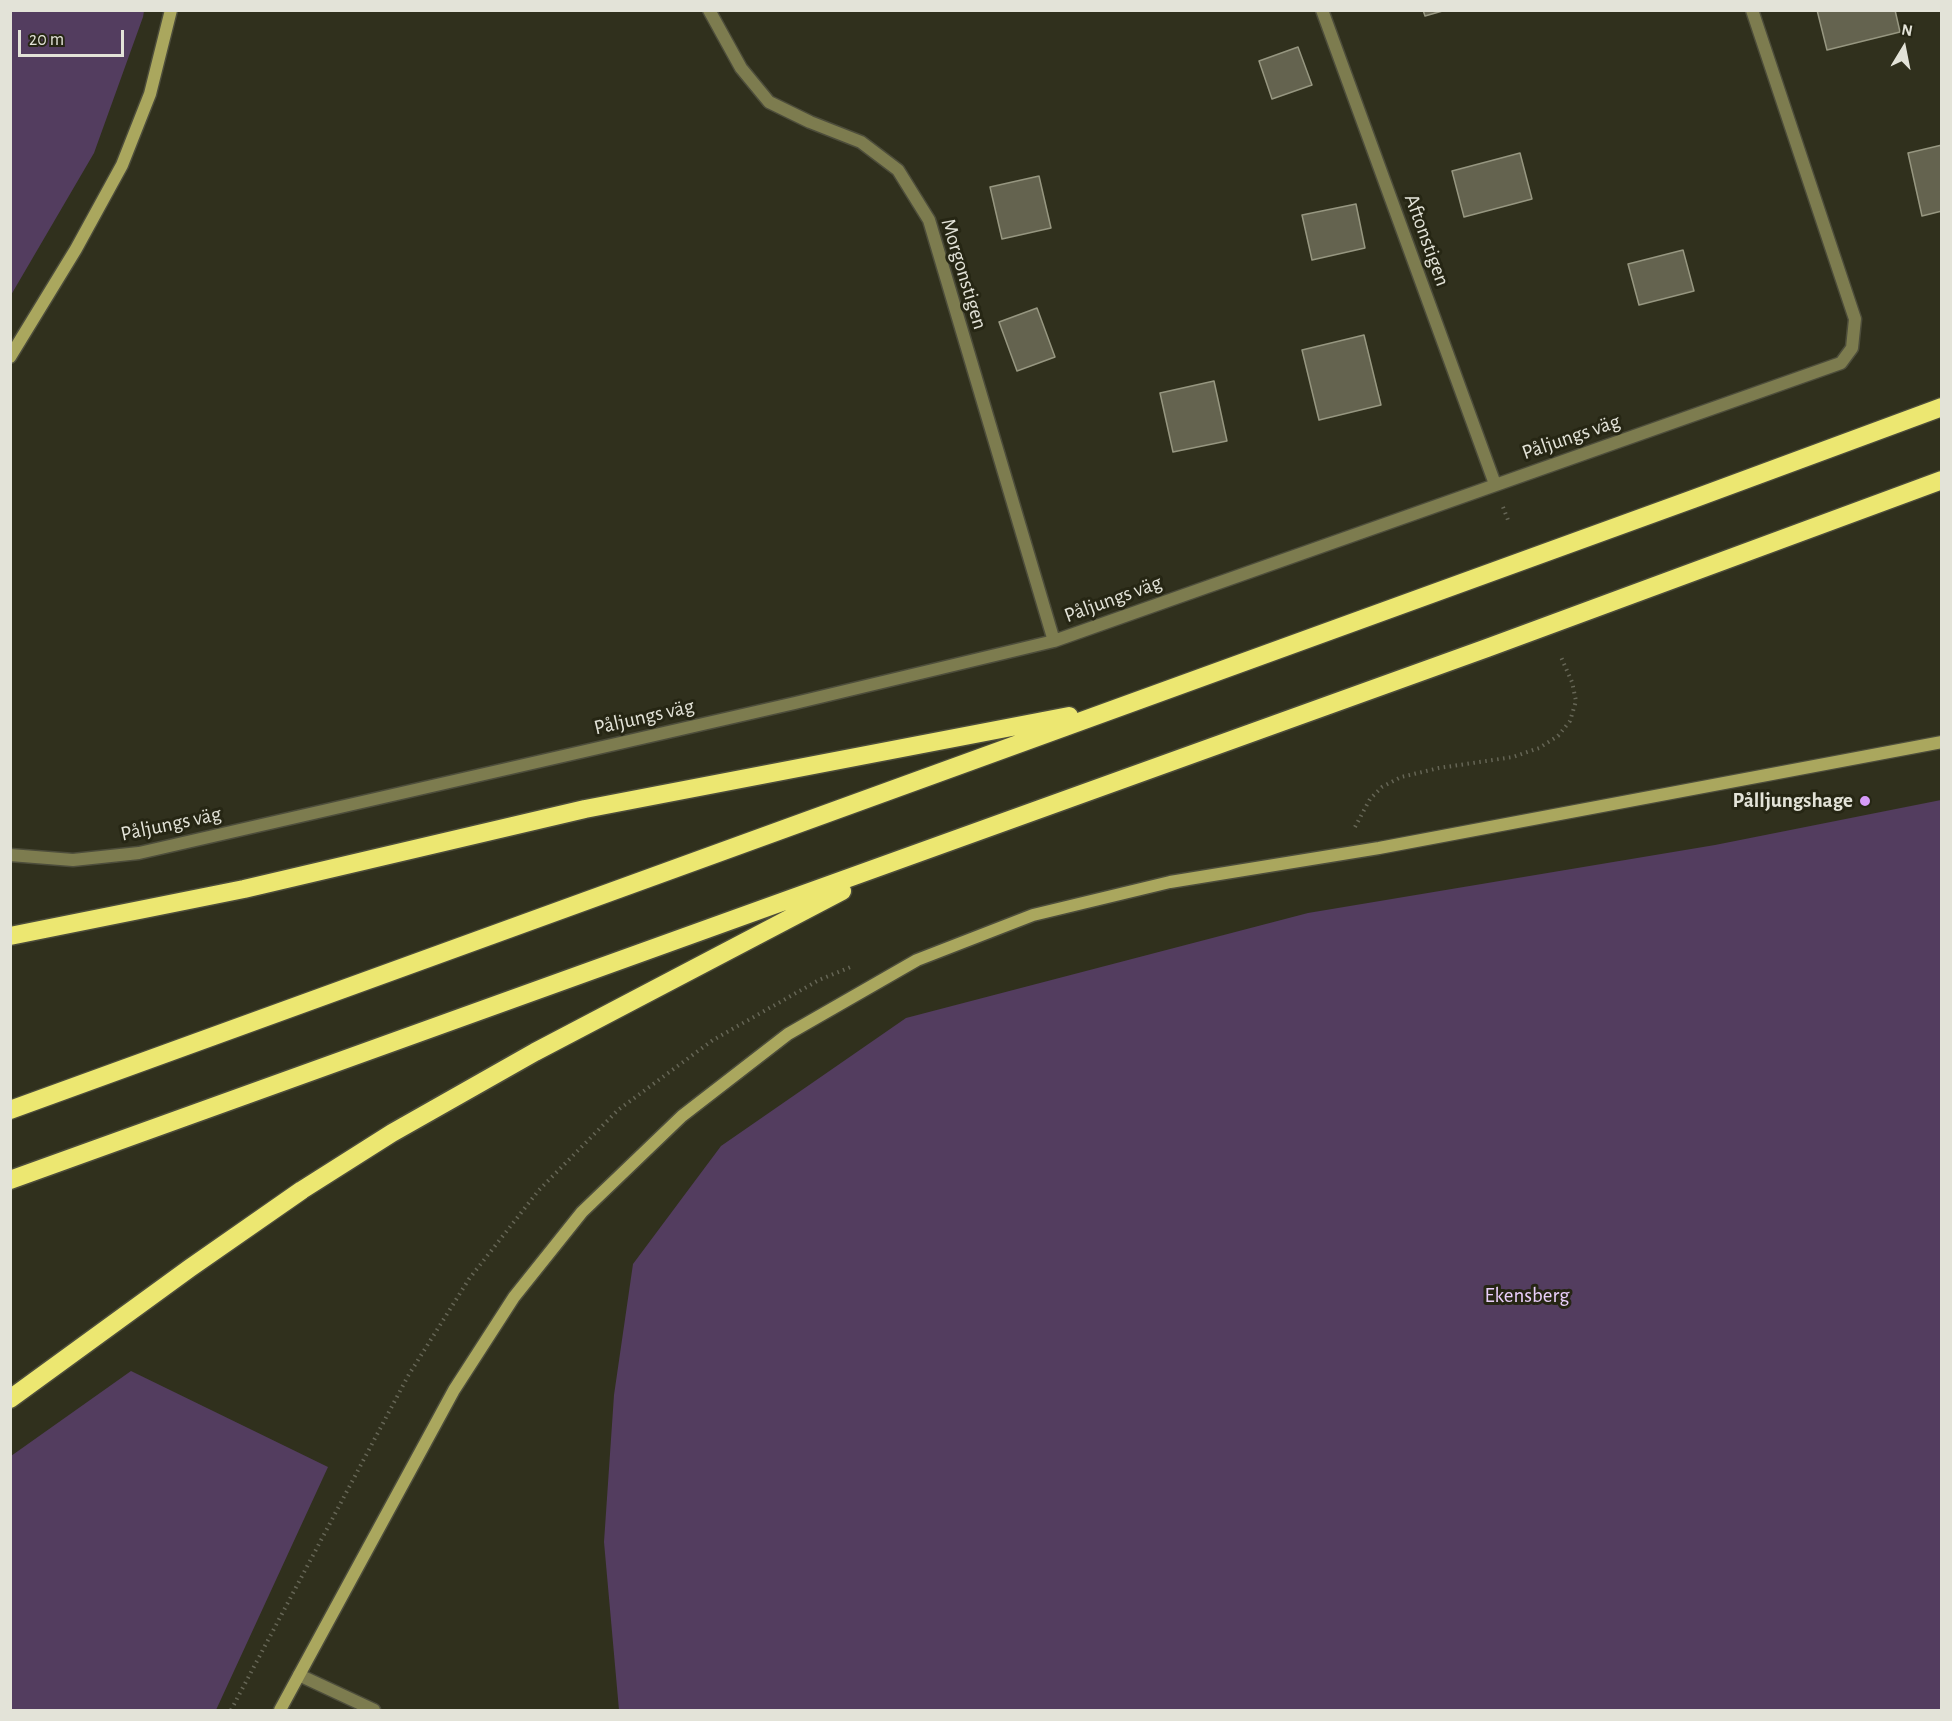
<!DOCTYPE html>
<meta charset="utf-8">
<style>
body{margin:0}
#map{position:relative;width:1952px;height:1721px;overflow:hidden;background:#30301d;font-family:"Alegreya Sans",sans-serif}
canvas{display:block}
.frame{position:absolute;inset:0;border:12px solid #e3e3d8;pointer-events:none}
.north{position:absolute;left:1874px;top:18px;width:60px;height:60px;-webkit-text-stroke:4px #262614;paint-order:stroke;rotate:10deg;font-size:16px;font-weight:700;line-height:24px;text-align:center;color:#e3e3d8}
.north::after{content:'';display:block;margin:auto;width:21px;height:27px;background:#e3e3d8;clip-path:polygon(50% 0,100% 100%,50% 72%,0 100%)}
.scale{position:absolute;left:18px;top:30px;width:106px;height:27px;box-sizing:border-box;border:3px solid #e3e3d8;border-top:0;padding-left:8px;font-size:18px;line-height:21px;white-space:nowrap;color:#e3e3d8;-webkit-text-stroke:4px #262614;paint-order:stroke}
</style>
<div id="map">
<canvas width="1952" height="1721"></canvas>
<div class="frame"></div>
<div class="north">N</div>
<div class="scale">20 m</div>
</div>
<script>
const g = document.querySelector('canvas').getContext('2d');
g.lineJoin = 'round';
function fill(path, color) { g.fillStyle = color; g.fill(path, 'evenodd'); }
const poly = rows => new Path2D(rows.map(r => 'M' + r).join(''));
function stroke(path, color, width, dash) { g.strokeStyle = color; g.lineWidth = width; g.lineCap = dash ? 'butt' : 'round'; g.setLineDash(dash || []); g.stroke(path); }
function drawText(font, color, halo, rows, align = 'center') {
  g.font = font + ' "Alegreya Sans",sans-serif'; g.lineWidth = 6; g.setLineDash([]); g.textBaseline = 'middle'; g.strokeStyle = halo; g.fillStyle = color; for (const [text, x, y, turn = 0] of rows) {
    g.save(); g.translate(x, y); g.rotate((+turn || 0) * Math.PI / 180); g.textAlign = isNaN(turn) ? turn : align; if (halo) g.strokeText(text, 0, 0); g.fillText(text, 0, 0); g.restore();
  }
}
fill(poly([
 [11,10,144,11,143,17,94,153,11,295],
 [1941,800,1941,1710,619,1710,604,1542,614,1395,633,1264,721,1146,906,1018,1308,913,1715,845],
 [131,1371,328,1467,216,1710,11,1710,11,1456]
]), '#533d5f');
const building = poly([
 [1423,10,1446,10,1425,16,1423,10],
 [1817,10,1895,10,1900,32,1827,50,1817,10],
 [1298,47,1312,85,1272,99,1259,61,1298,47],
 [1942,145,1942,211,1922,216,1908,153,1942,145],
 [1520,153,1532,199,1464,217,1452,171,1520,153],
 [1039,176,1051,228,1002,239,990,187,1039,176],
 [1356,204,1365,248,1312,260,1302,215,1356,204],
 [1683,250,1694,291,1639,305,1628,264,1683,250],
 [1037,308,1055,357,1017,371,999,322,1037,308],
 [1364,335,1381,405,1319,420,1302,350,1364,335],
 [1214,381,1227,441,1173,452,1160,393,1214,381]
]);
fill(building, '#64634f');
stroke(building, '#979781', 1.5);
const street = poly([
 [709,10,741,68,769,102,810,122,861,142,898,170,929,220,1054,641],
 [1322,10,1495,484],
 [10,855,73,860,139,853,795,703,1054,641,1841,363,1852,348,1855,319,1752,10],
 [299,1675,374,1710]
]);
const secondary = poly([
 [10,357,76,249,122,165,150,94,171,10],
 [280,1710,454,1390,514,1297,582,1212,682,1116,788,1034,917,960,1033,915,1170,882,1379,848,1942,742]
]);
const highway = poly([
 [10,936,244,889,585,809,1069,716],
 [10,1110,1693,499,1942,407],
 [10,1180,1487,648,1942,480],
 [10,1399,190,1268,302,1190,392,1133,535,1052,842,891]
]);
stroke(street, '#4d4d3b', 15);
stroke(secondary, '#4d4d3b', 15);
stroke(highway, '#4d4d3b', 21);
stroke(poly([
 [1503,507,1508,520],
 [1355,827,1370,799,1382,787,1401,777,1439,768,1513,757,1539,748,1558,736,1570,721,1576,701,1572,682,1561,657],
 [231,1710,408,1376,469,1279,539,1190,618,1110,713,1040,819,980,853,966]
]), '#666656', 4, [1.5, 4.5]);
stroke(street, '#7d7c4f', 12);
stroke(secondary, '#aaa75e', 12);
stroke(highway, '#ece771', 18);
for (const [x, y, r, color] of [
 [1865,801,6,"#d79bf9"]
]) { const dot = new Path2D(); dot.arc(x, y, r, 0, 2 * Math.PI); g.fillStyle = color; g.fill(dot); stroke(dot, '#262614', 2); }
drawText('21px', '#e3e3d8', '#262614', [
 ["Aftonstigen",1427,240,70],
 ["Morgonstigen",964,274,73],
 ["Påljungs väg",1571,437,-19],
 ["Påljungs väg",1113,599,-20],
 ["Påljungs väg",644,717,-13],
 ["Påljungs väg",171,824,-12]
]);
drawText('bold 21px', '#e3e3d8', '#262614', [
 ["Pålljungshage",1853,801]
], 'right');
drawText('21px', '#eacffb', '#262614', [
 ["Ekensberg",1527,1296]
]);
</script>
